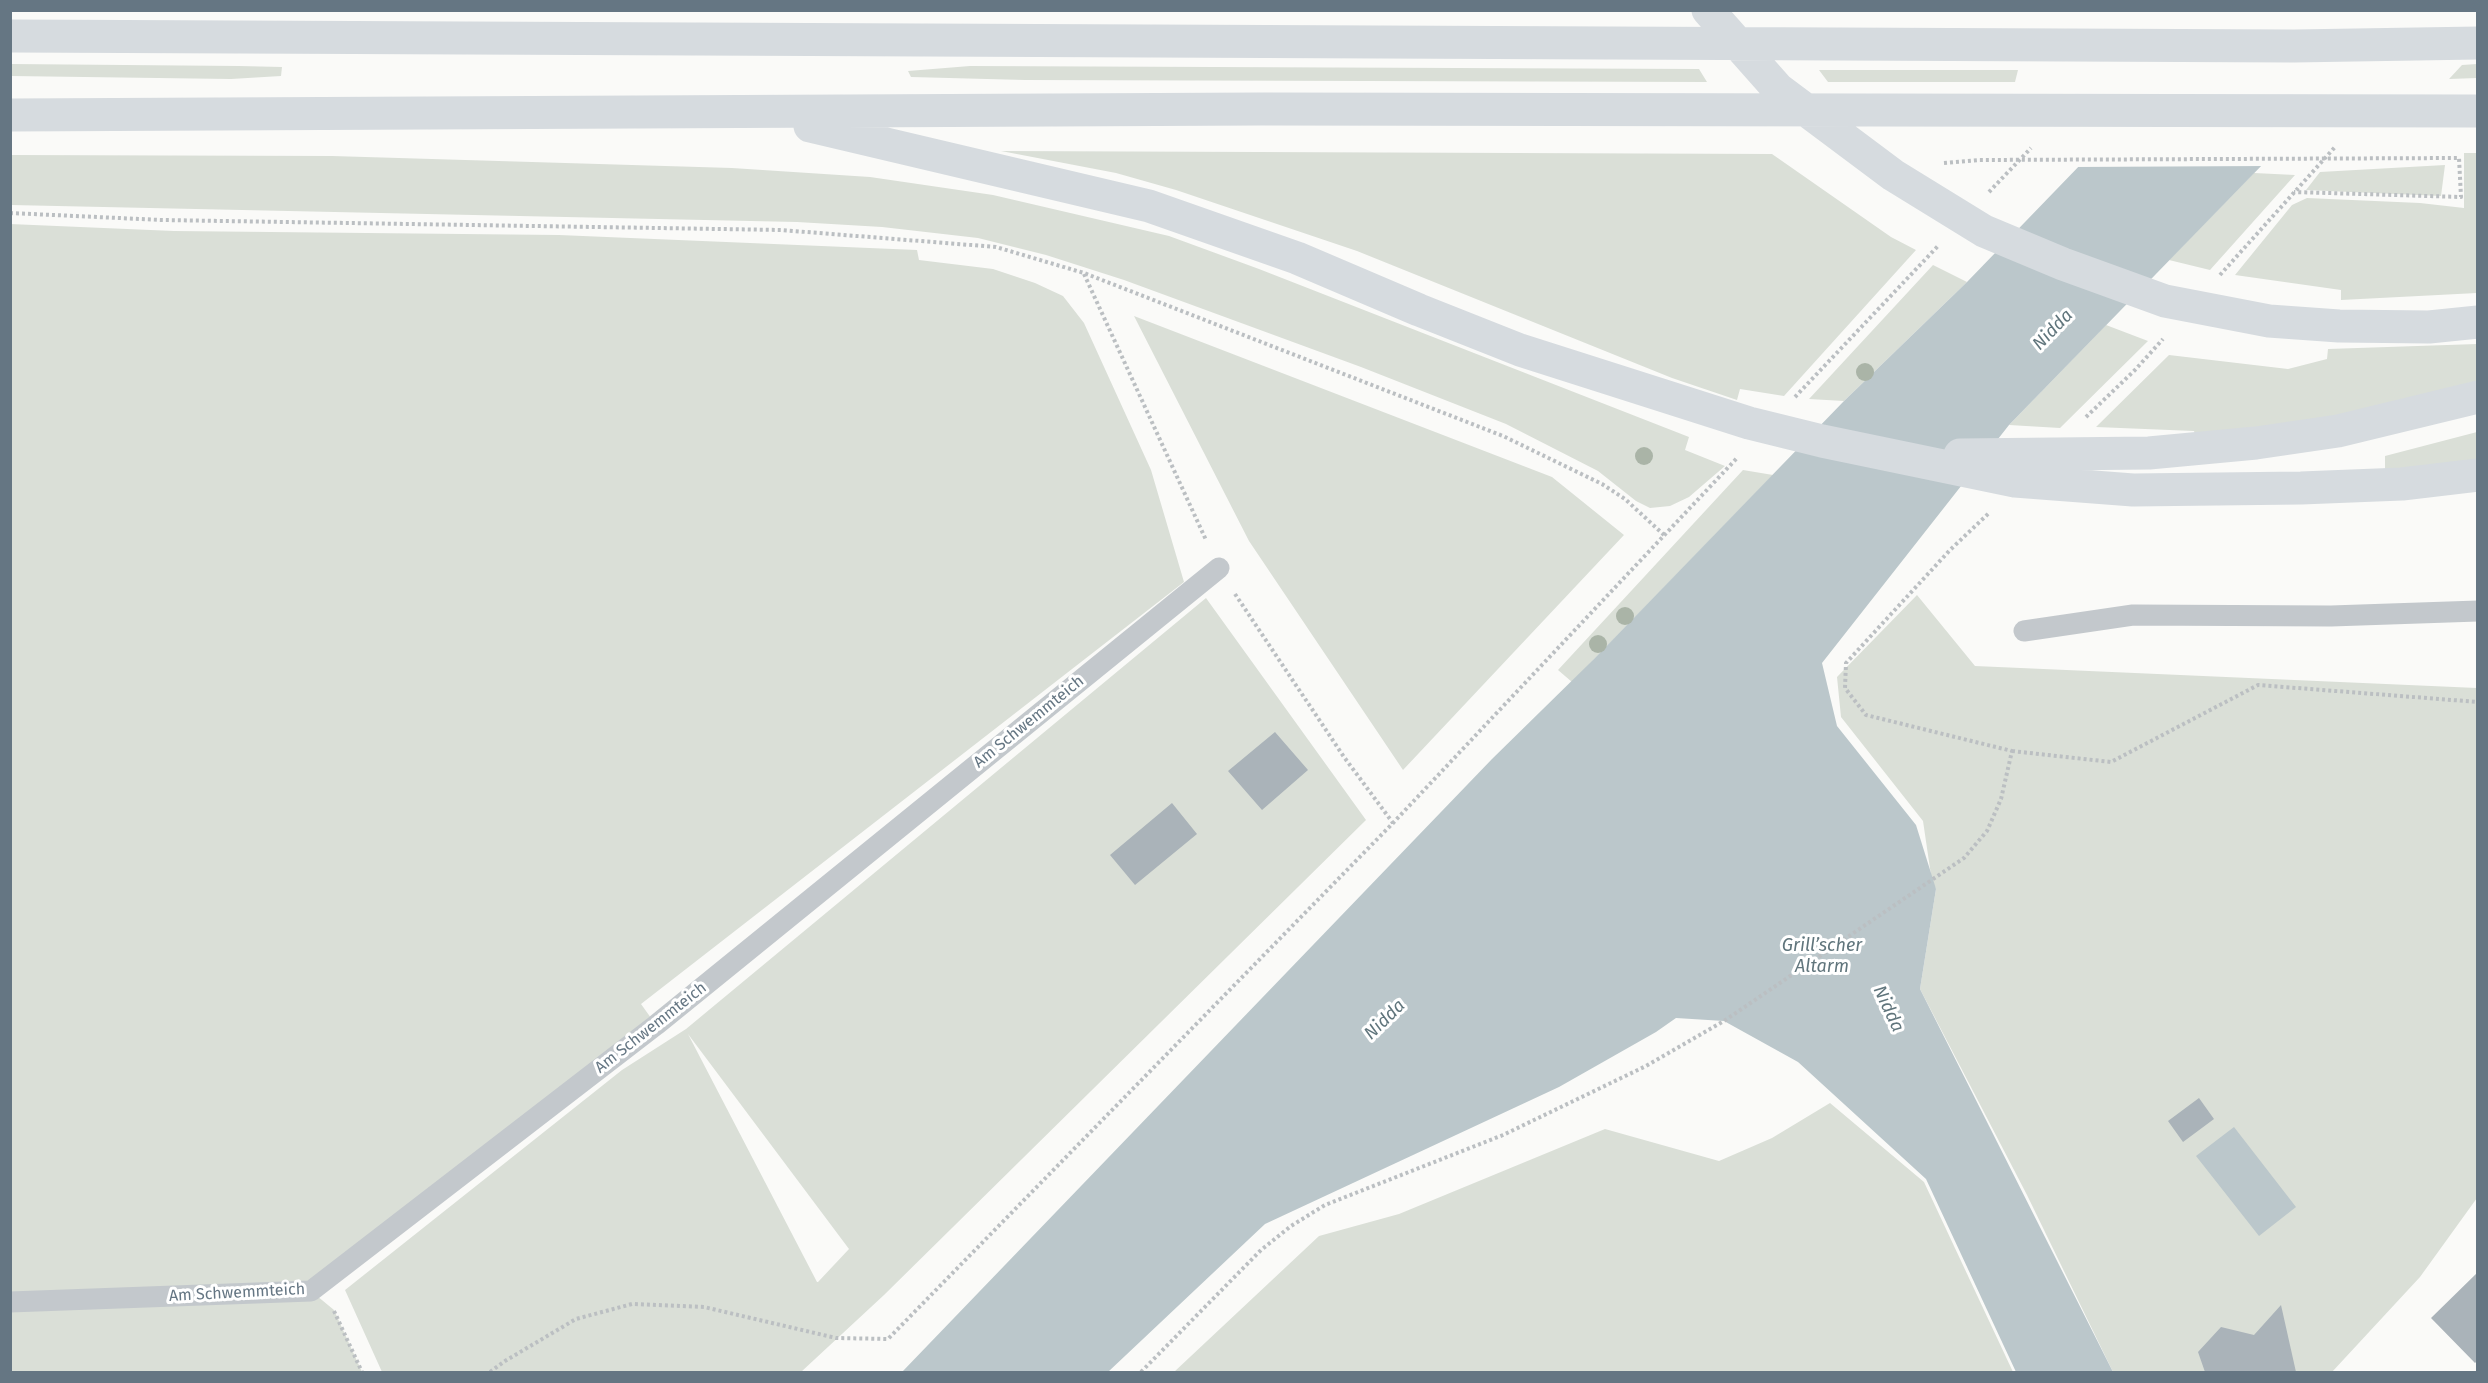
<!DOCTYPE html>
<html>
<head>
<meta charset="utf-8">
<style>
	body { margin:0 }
	#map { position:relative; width:2488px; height:1383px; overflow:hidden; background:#fafaf8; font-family:"Fira Sans",sans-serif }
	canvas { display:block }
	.frame { position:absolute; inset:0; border:12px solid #657683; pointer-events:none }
</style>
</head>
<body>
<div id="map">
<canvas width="2488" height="1383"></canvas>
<div class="frame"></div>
</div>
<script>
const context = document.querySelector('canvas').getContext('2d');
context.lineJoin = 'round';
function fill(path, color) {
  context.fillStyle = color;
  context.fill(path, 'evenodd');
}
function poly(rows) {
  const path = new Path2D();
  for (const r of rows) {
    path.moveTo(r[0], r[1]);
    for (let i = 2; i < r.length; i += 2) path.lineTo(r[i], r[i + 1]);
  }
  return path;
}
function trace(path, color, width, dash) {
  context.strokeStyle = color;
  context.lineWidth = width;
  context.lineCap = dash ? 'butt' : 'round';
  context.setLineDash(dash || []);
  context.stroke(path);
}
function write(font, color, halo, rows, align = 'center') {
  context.font = font + ' "Fira Sans",sans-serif';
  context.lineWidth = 6;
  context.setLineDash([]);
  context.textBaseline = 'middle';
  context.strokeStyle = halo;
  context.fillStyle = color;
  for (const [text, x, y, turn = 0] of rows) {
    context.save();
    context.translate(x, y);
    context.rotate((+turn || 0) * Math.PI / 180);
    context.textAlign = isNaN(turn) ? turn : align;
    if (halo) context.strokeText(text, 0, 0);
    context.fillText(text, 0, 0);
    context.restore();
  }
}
const green = poly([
	[11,64,239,66,282,67,281,76,231,79,11,76],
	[2477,64,2477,78,2449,79,2462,65],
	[970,66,1699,69,1707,82,1025,80,911,77,908,71],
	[1819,70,2018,70,2015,82,1828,82],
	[1001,151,1772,154,1891,237,1916,250,1784,396,1740,389,1737,400,1672,378,1357,251,1176,190,1116,173],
	[2464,153,2477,153,2477,293,2341,300,2341,290,2235,275,2292,205,2307,198,2420,203,2464,208],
	[11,155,332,156,732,168,870,177,993,195,1169,236,1259,269,1689,437,1685,450,1725,466,1689,497,1670,506,1650,508,1636,501,1598,471,1506,424,1361,367,1124,280,1046,255,978,238,882,227,797,222,11,205],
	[2445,165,2441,196,2306,190,2320,172],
	[2254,173,2295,175,2210,270,2169,260],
	[10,224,174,231,559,235,917,250,919,260,993,269,1035,283,1063,296,1084,323,1151,470,1184,582,641,1004,656,1025,311,1291,334,1310,362,1372,11,1372],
	[1933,265,1967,282,1844,401,1809,399],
	[1134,316,1552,477,1624,535,1403,770,1249,541],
	[2106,325,2148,341,2060,428,2009,425],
	[2477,344,2477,386,2365,416,2197,441,2194,431,2096,427,2169,355,2288,369,2327,359,2328,349],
	[2477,432,2477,461,2385,471,2385,456],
	[1743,470,1773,475,1572,682,1558,670],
	[1917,595,1975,666,2477,688,2477,1198,2420,1277,2332,1372,2113,1372,2027,1195,1920,989,1936,889,1932,882,1923,821,1841,717,1837,677],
	[1206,598,1366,820,884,1295,801,1372,382,1372,345,1290,622,1070,686,1029],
	[688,1034,849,1249,818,1282,817,1282],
	[1830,1103,1924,1182,2013,1372,1174,1372,1319,1236,1399,1214,1605,1129,1719,1161,1772,1138]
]);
const water = poly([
	[2229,11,2412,11,2009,425,1822,663,1837,726,1916,825,1936,889,1920,989,2113,1372,2016,1372,1926,1179,1798,1062,1724,1021,1676,1018,1656,1032,1559,1087,1265,1224,1108,1372,902,1372,1492,759,1594,659,1844,401,1967,282],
	[2234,1127,2296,1207,2259,1236,2196,1156]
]);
const pier = poly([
	[2224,10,2415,10,2265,166,2074,167]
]);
const building = poly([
	[1275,732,1308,770,1262,810,1228,771],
	[1172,803,1197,834,1135,885,1110,855],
	[2199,1098,2214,1119,2183,1142,2168,1121],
	[2478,1272,2478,1360,2475,1363,2431,1318],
	[2281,1305,2296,1372,2205,1372,2198,1352,2221,1327,2254,1335]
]);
const path = poly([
	[1944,163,1979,160,2459,158,2461,197,2294,192],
	[1989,192,2031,148],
	[10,213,162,220,781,230,996,247,1084,273,1503,436,1602,484,1625,499,1664,535],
	[1084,274,1206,540],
	[2220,275,2335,147],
	[1795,397,1938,246],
	[2086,417,2135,370,2163,339],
	[1235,594,1344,757,1393,823],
	[2012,751,2111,762,2258,685,2478,702],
	[334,1311,362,1372],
	[490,1372,505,1361,576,1319,632,1304,704,1307,836,1338,888,1339,1393,823,1738,457],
	[1141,1372,1261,1250,1291,1226,1325,1205,1503,1135,1646,1066,1724,1021,1964,858,1987,831,2001,799,2012,751,1866,715,1845,688,1846,663,1950,550,1989,513]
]);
const service = poly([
	[2024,631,2133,615,2331,616,2478,611],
	[10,1302,311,1291,656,1025,1219,568]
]);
const motorway = poly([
	[1708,10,1778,89,1893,175,1984,231,2063,264,2165,301,2269,321,2339,326,2429,327,2478,322],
	[10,36,2294,46,2478,43],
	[10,115,1261,109,2478,111],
	[810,126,1149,206,1297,258,1419,310,1520,350,1749,423,1822,441,2015,481,2133,490,2301,488,2402,484,2478,475],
	[1960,455,2149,453,2256,443,2338,431,2478,397]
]);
const trees = [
	[1865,372],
	[1644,456],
	[1625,616],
	[1598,644]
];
const streetNames = [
	["Am Schwemmteich",1029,722,-39],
	["Am Schwemmteich",651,1028,-38],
	["Am Schwemmteich",237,1293,-3]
];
const waterNames = [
	["Nidda",2053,330,-46],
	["Grill’scher",1822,946],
	["Altarm",1822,967],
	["Nidda",1888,1009,65],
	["Nidda",1385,1020,-44]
];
fill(green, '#dadfd7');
fill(water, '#bbc7cb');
fill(pier, '#fafaf8');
fill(building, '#aab3b9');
trace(path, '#bbbfc2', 4, [3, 3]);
trace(service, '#c3c8cc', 21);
trace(motorway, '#d6dbdf', 33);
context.fillStyle = '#aab4a7';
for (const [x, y] of trees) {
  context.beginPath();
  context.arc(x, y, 9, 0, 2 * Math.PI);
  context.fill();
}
write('16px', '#657683', '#fff', streetNames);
write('italic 18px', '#60757c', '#fff', waterNames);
</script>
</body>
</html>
